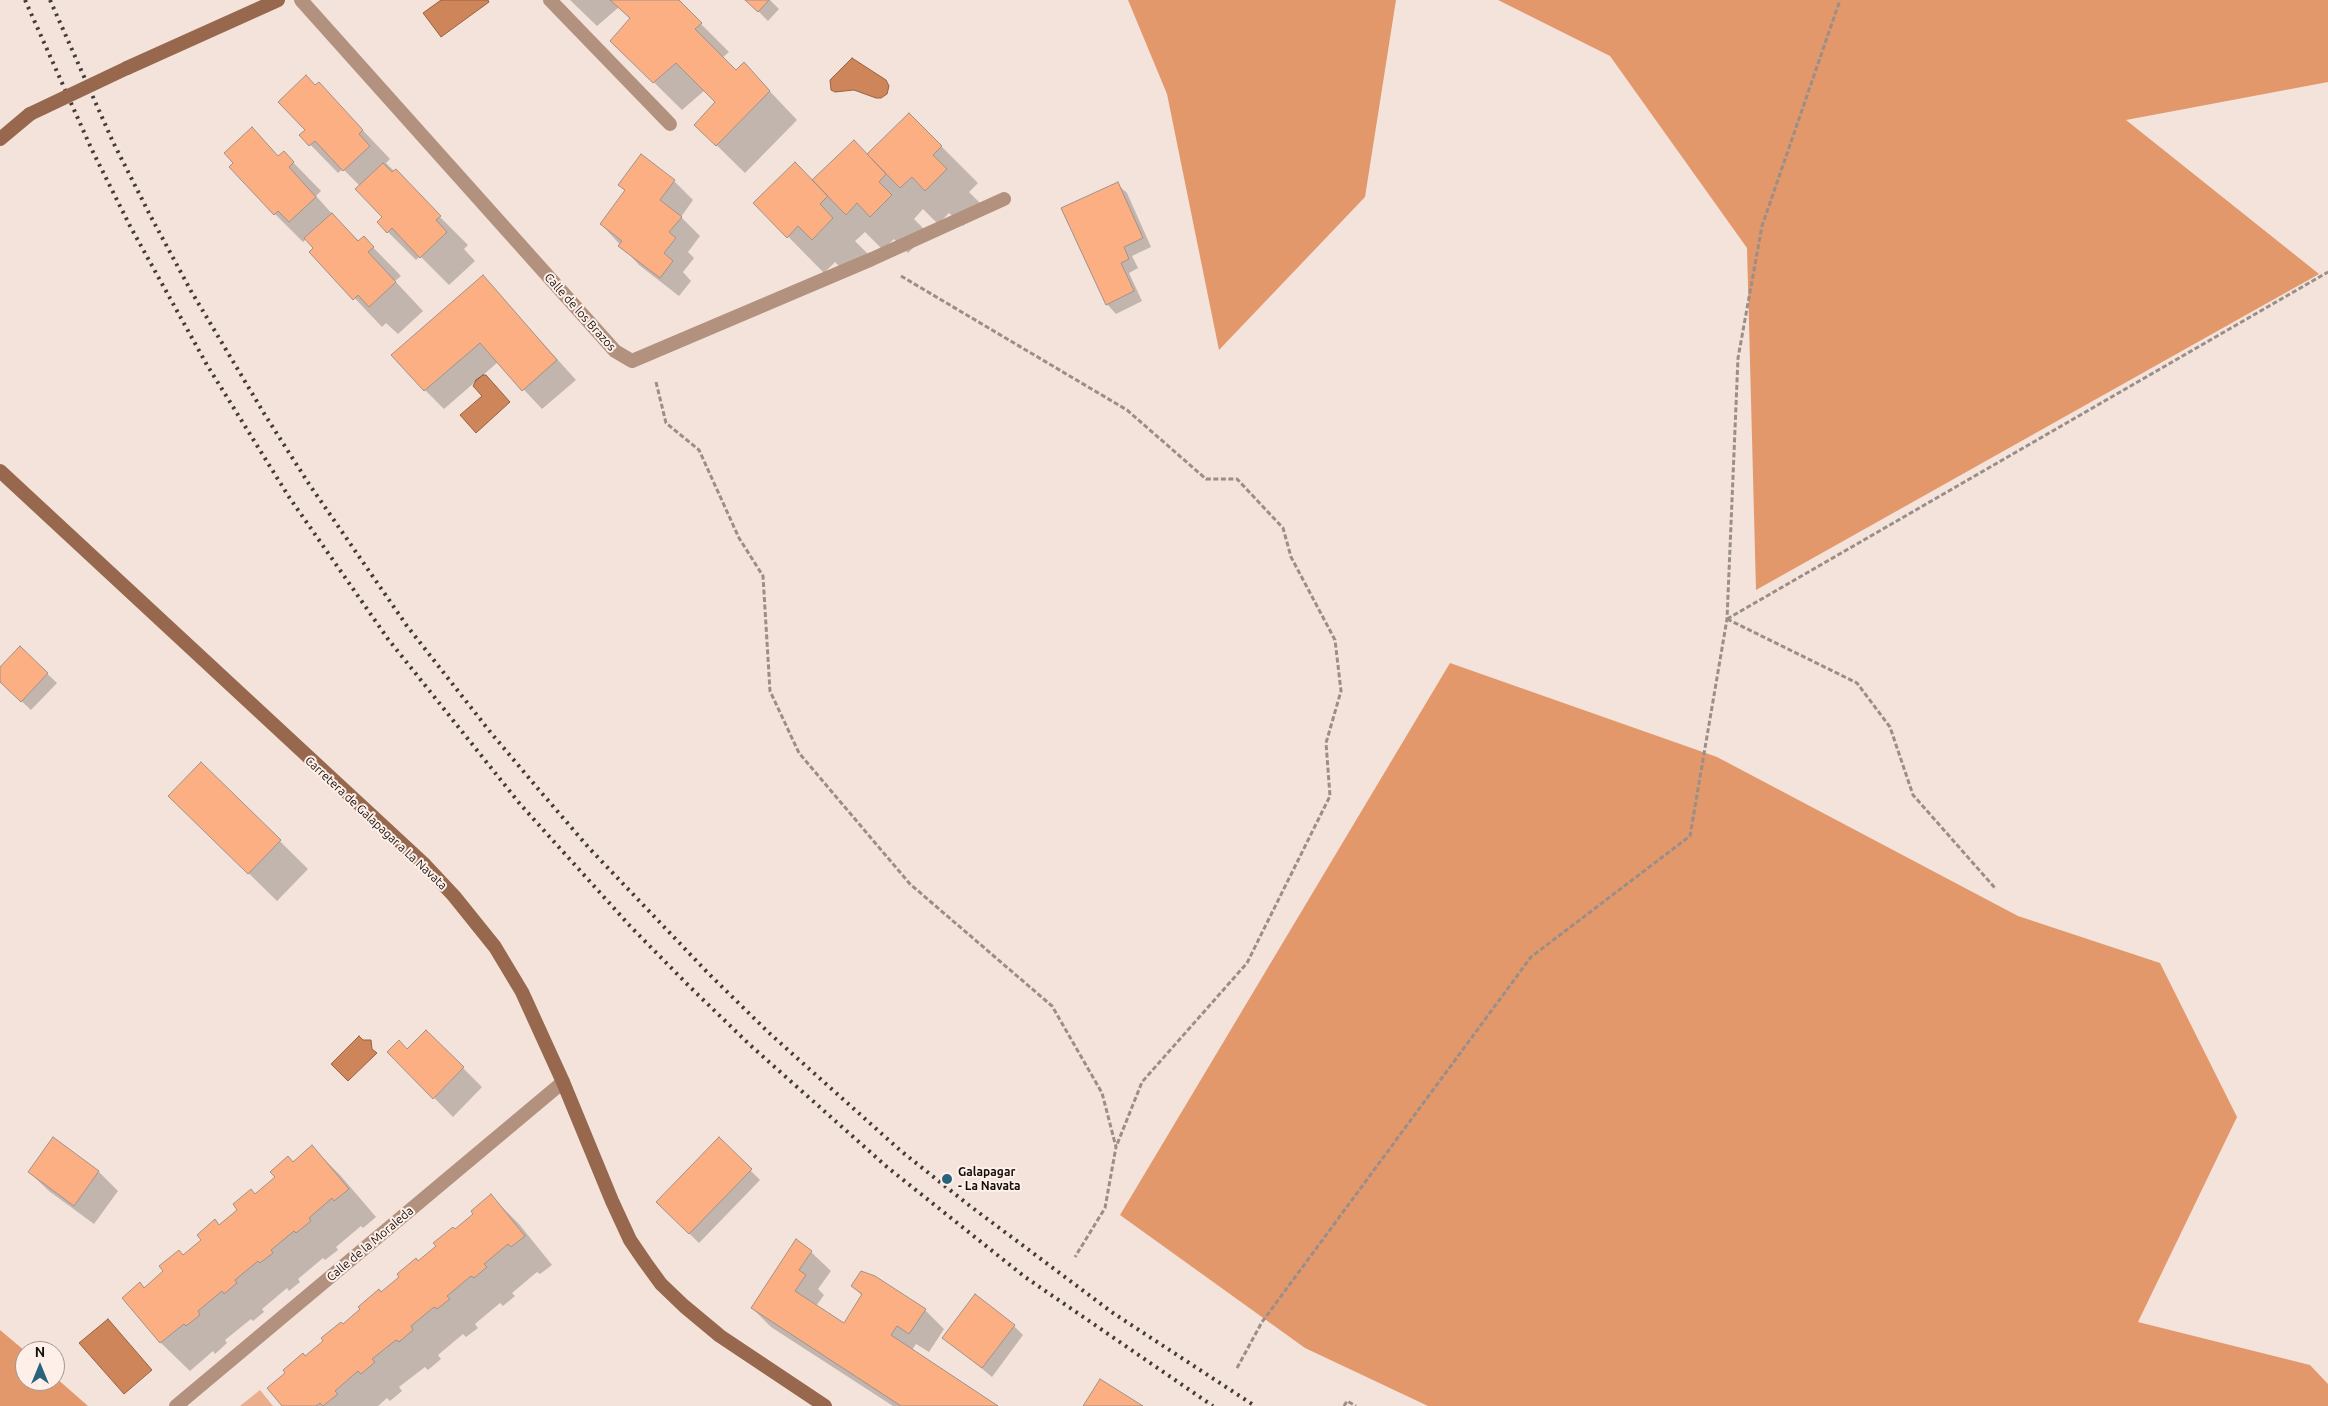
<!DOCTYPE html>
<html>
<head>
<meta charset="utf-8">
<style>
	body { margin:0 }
	#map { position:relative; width:2328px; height:1406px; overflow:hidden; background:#f3e3da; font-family:Ubuntu,sans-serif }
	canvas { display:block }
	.north { position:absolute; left:15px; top:1341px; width:50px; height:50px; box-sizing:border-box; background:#fef0e9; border:1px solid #a19691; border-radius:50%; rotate:0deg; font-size:14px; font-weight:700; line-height:20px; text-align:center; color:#15100d }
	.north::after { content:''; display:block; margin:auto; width:18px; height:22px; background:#2a627c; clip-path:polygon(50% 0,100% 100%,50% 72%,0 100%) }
</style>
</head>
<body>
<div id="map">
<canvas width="2328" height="1406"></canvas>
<div class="north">N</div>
</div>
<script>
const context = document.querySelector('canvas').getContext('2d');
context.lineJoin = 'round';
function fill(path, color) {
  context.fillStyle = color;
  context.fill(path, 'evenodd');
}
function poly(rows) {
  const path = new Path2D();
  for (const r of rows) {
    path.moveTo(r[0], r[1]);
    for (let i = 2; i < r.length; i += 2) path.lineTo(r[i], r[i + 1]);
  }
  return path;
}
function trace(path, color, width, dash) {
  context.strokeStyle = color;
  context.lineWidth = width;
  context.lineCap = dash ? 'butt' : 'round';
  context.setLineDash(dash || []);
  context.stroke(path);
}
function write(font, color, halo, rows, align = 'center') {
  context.font = font + ' Ubuntu,sans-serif';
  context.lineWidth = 4;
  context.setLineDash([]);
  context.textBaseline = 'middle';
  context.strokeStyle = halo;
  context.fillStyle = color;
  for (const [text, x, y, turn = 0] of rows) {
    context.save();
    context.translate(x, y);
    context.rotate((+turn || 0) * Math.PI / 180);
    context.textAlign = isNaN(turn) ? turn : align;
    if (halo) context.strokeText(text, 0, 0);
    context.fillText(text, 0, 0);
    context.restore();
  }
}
const green = poly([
	[260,1390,273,1406,240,1406]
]);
const forest = poly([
	[1128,0,1396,0,1365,197,1219,350,1167,94],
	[1498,0,2328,0,2328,82,2126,120,2319,274,1756,590,1747,248,1610,56],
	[1450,663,1717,757,2018,916,2160,963,2237,1117,2138,1322,2310,1365,2328,1384,2328,1406,1428,1406,1305,1348,1120,1215],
	[0,1330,25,1351,25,1381,55,1381,55,1377,88,1406,0,1406]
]);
const water = poly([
	[441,0,488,0,489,2,441,37,423,13,441,0],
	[852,58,886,80,889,86,887,94,881,98,876,98,854,90,835,92,831,90,830,80,852,58],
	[483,375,486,375,510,402,476,433,460,415,482,396,473,386,476,380,483,375],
	[359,1036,363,1040,371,1040,372,1049,377,1053,348,1081,331,1064,359,1036],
	[108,1319,152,1370,124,1394,79,1343,108,1319]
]);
const shadow = poly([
	[570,0,677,0,729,52,722,58,736,72,744,64,797,120,745,173,696,125,716,102,705,90,682,110,612,41,630,19,619,7,597,26],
	[747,0,770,0,779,9,768,21],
	[319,84,390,159,386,163,468,245,464,249,475,261,449,285,420,256,416,260,388,232,383,217,360,186,343,169,338,173,301,135,306,130,316,86],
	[909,114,978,183,969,192,983,206,963,226,949,213,938,224,923,209,914,219,928,233,908,253,894,239,883,250,865,232,855,241,869,255,849,276,835,262,824,273,755,203,813,182,867,156],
	[252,129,279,157,284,153,321,191,316,196,343,226,359,241,364,238,401,276,395,281,423,311,398,334,386,323,382,327,311,252,314,248,306,239,303,242,275,214],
	[641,156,674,181,693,200,681,217,700,236,688,252,694,258,683,272,691,281,679,296,639,265,601,224,625,191,619,185],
	[1117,184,1127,193,1151,247,1132,256,1138,268,1129,273,1142,301,1116,314,1107,304],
	[483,277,576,380,542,409,498,362,444,409,425,390],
	[20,648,57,683,31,710,0,681,0,669],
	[201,763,308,869,277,901,170,796],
	[426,1031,482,1087,453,1117,389,1052,407,1050],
	[54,1139,99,1172,118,1191,94,1224,49,1191,29,1172],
	[719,1139,760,1180,699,1243,657,1202],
	[312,1147,340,1175,376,1217,363,1228,361,1226,336,1247,338,1250,325,1260,323,1258,298,1279,300,1282,289,1291,287,1288,262,1309,264,1312,253,1321,251,1319,225,1340,227,1343,215,1354,213,1351,190,1371,161,1343,124,1298,145,1289],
	[491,1196,519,1224,552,1265,540,1274,537,1272,512,1293,515,1296,503,1306,500,1303,475,1324,478,1328,466,1337,463,1334,438,1355,441,1359,428,1370,425,1367,399,1387,402,1391,390,1401,387,1398,378,1406,284,1406,305,1357,475,1214],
	[796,1241,811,1252,831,1271,818,1289,824,1295,816,1306,844,1325,862,1296,853,1286,925,1310,944,1329,929,1352,916,1344,912,1350,996,1406,893,1406,771,1327,752,1308],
	[1014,1326,1023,1335,992,1377,944,1337]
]);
const building = poly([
	[610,0,679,0,702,23,695,29,736,70,744,62,770,91,716,146,694,125,715,102,676,63,653,83,610,41,630,18,610,0],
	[745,0,769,0,758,12,745,0],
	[306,75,315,85,319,82,363,130,359,134,370,146,343,171,315,141,309,146,299,135,305,130,278,102,306,75],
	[909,113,942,146,933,155,947,169,925,191,912,177,900,188,867,154,909,113],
	[252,127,278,156,284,151,294,162,289,167,316,197,289,222,278,211,274,215,229,167,233,163,224,153,252,127],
	[854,140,886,174,879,182,892,195,870,217,857,203,846,215,812,180,854,140],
	[641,154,675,180,660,200,682,217,669,232,676,238,664,253,673,261,660,278,618,246,622,241,600,224,625,190,618,185,641,154],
	[795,162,828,196,820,204,833,218,812,240,798,226,787,238,753,203,795,162],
	[383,163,392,172,396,169,441,216,436,220,447,232,420,258,392,228,387,233,377,222,382,217,355,189,383,163],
	[1118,182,1143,238,1124,247,1129,259,1121,263,1134,291,1106,305,1061,208,1118,182],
	[332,213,358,241,364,236,374,247,368,252,396,282,369,307,358,295,353,300,309,252,313,248,304,238,332,213],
	[483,275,557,360,522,391,480,343,424,391,391,355,483,275],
	[20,646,48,673,21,702,0,682,0,667,20,646],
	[201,762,281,840,248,874,168,796,201,762],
	[426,1030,464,1067,433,1099,387,1052,399,1040,407,1049,426,1030],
	[53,1137,99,1171,74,1206,28,1172,53,1137],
	[719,1137,752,1169,689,1234,656,1202,719,1137],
	[312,1145,349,1189,334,1201,332,1198,309,1218,311,1221,296,1233,294,1231,271,1250,273,1253,260,1263,258,1261,235,1280,237,1283,224,1294,222,1291,198,1311,200,1315,186,1326,184,1324,160,1343,122,1298,140,1282,144,1288,163,1271,159,1266,179,1250,183,1255,201,1240,197,1235,215,1219,219,1225,237,1210,233,1204,251,1189,255,1194,275,1177,270,1172,288,1156,293,1162,312,1145],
	[491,1194,525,1236,511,1247,508,1244,484,1264,487,1267,474,1278,471,1276,447,1296,450,1299,437,1309,434,1307,411,1326,413,1330,399,1342,396,1340,372,1359,375,1362,361,1374,358,1371,335,1391,338,1394,323,1406,320,1403,316,1406,282,1406,267,1388,285,1373,283,1370,303,1353,305,1356,323,1341,321,1338,341,1322,343,1324,360,1309,358,1307,379,1289,381,1292,399,1277,397,1274,416,1258,418,1261,436,1246,433,1243,453,1227,455,1229,473,1214,471,1211,491,1194],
	[796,1239,812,1251,799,1270,806,1275,795,1291,844,1323,862,1294,851,1286,861,1271,875,1276,926,1309,909,1334,897,1326,891,1335,998,1406,901,1406,751,1308,796,1239],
	[975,1294,1015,1325,982,1368,942,1338,975,1294],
	[1100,1379,1143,1406,1083,1406,1100,1379]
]);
const path = poly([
	[901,276,1127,410,1206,479,1237,479,1283,528,1291,557,1335,640,1341,691,1326,743,1330,796,1247,963,1142,1082,1116,1147],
	[656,382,666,423,699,450,739,538,763,576,770,691,799,753,910,884,1052,1006,1102,1093,1116,1147,1105,1208,1075,1257],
	[1727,619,2328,272],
	[1727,619,1857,683,1890,727,1913,795,1995,888],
	[1237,1368,1262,1322,1531,957,1690,836,1727,619,1738,358,1762,226,1840,0],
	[1344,1406,1347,1401,1356,1406]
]);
const service = poly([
	[550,0,670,124]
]);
const minor = poly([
	[301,0,615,351,632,361,872,259,1004,199],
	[176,1406,563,1082]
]);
const secondary = poly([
	[127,68,278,0],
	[0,139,30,114],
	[0,471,425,865,454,896,495,947,522,992,563,1082,612,1201,630,1240,645,1262,661,1284,684,1306,720,1336,825,1406]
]);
const rail = poly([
	[25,0,92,150,130,226,207,365,289,497,388,639,520,804,630,926,690,987,750,1045,887,1167,1025,1277,1213,1406],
	[50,0,113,142,151,217,191,291,265,415,309,484,407,626,491,733,540,791,589,848,707,972,768,1032,901,1151,970,1206,1113,1313,1255,1406]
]);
const secondaryBridge = poly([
	[30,114,127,68]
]);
const markers = [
	[947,1179,6,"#2a627c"]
];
const streetNames = [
	["Calle de los Brazos",580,312,48],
	["Carretera de Galapagar a La Navata",376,823,43],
	["Calle de la Moraleda",370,1244,-40]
];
const poiNames = [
	["Galapagar",958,1172],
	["- La Navata",958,1186]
];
fill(green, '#eaae8c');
fill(forest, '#e3986c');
fill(water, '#ce855a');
trace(water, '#966243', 1);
fill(shadow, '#0003');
fill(building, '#fcaf83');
trace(building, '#a09189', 1);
trace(path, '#9a8e88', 3, [5, 2.5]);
trace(service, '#b3917f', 14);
trace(minor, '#b3917f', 14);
trace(secondary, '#97684d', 14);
trace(rail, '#423b37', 4, [2.5, 5]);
trace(secondaryBridge, '#97684d', 14);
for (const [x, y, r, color] of markers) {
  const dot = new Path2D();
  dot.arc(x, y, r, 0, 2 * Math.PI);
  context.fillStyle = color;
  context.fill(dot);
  trace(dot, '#fef0e9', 2);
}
write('12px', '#15100d', '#fef0e9', streetNames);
write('bold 12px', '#15100d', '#fef0e9', poiNames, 'left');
</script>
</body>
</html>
